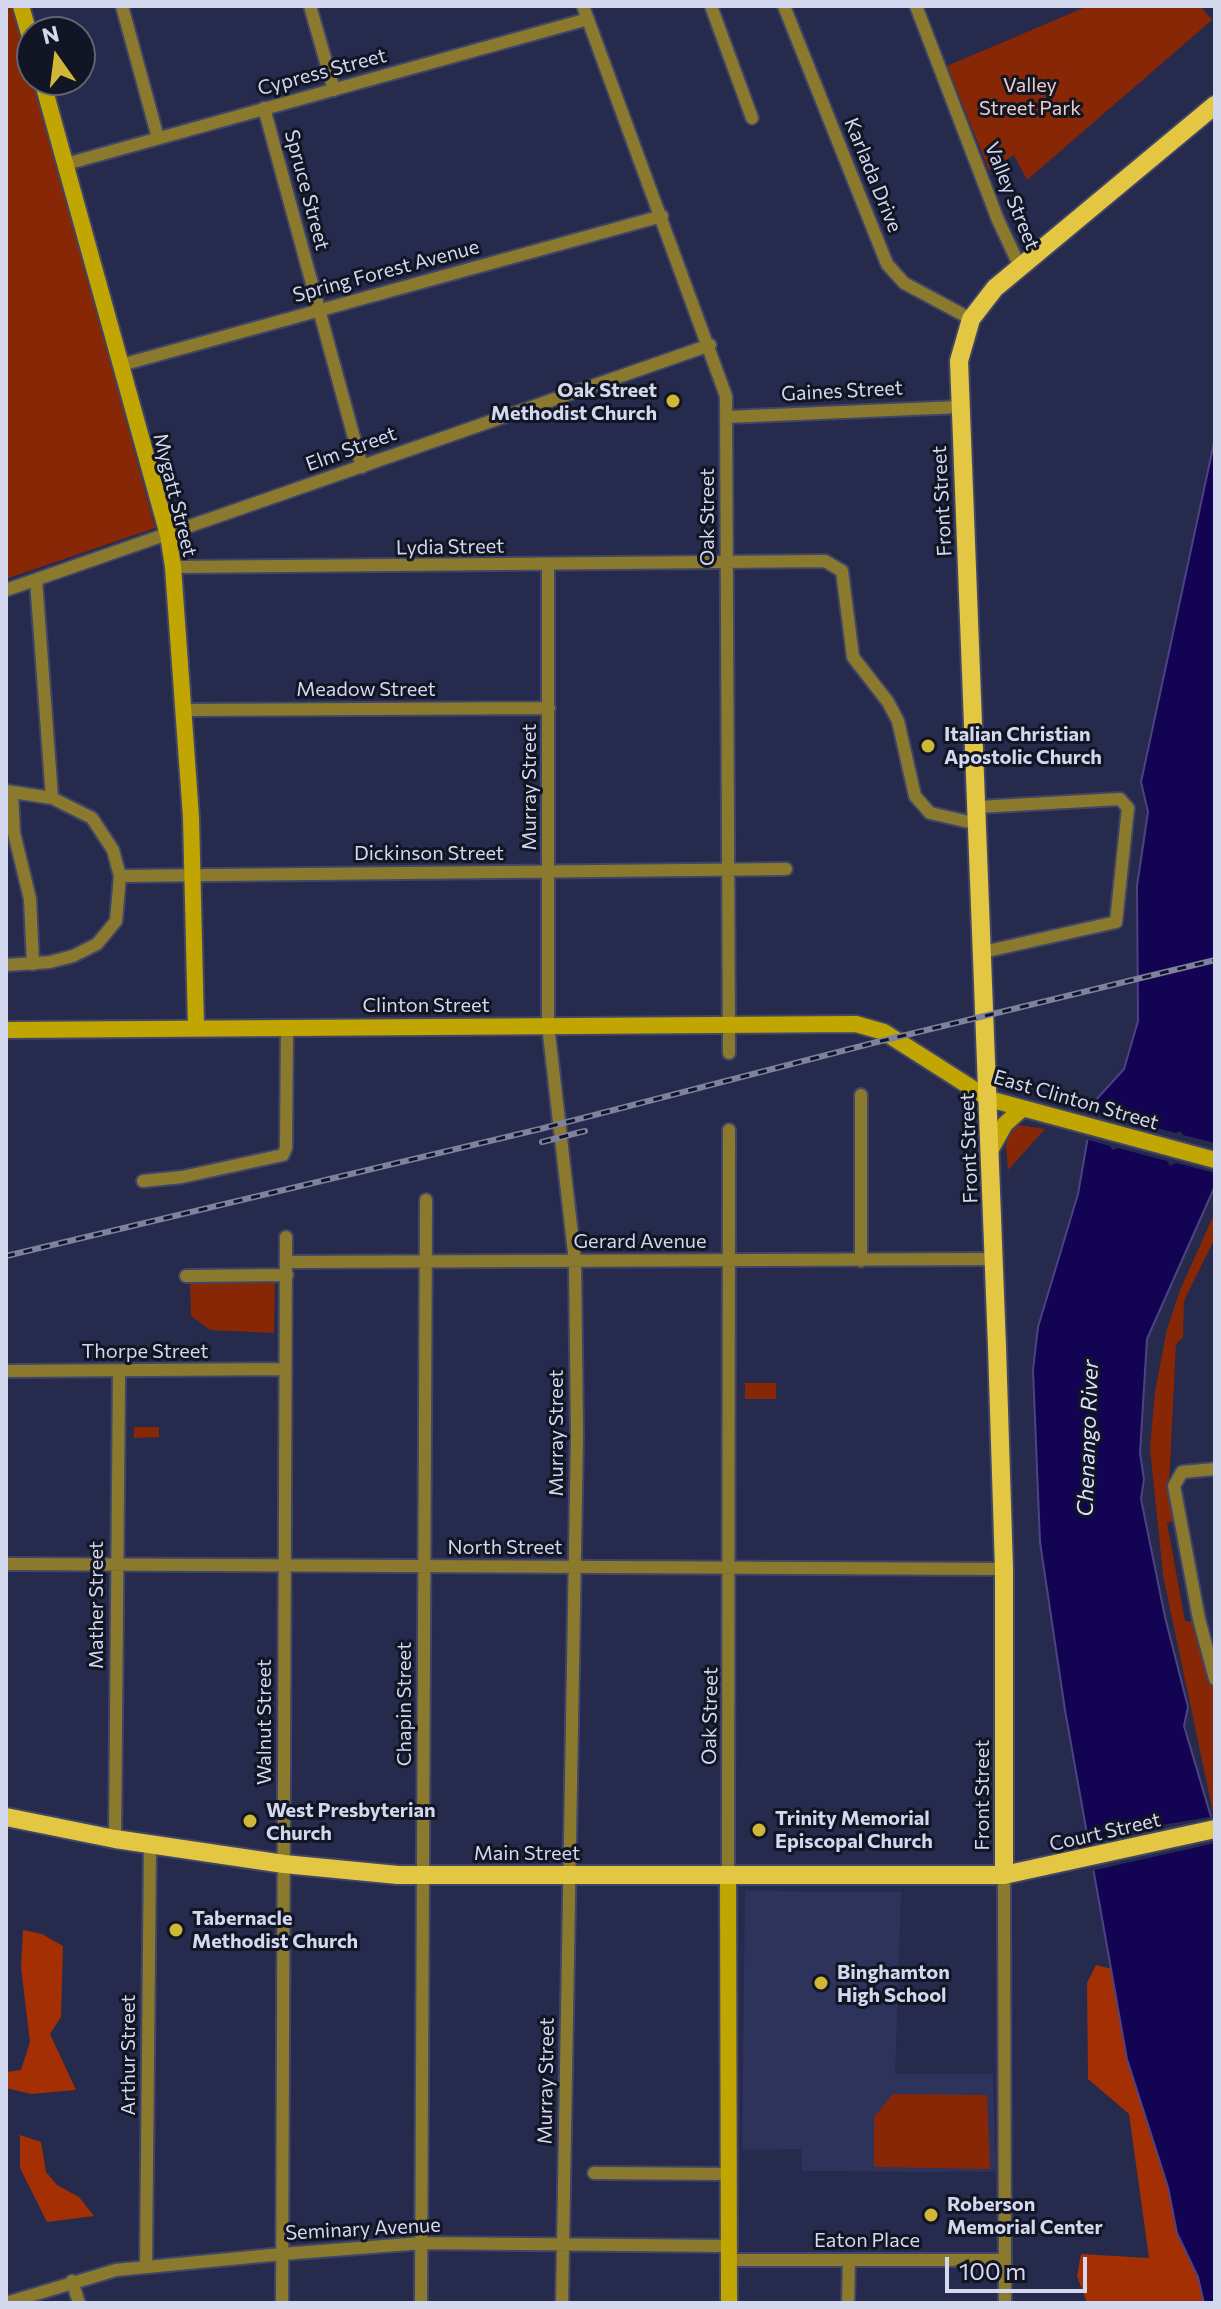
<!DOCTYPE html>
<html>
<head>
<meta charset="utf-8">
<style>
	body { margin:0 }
	#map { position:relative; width:1221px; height:2309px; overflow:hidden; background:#262a4c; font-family:Commissioner,sans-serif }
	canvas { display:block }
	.frame { position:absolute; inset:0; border:8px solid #d4d8ef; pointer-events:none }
	.north { position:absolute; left:16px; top:16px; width:80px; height:80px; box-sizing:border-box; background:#121524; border:2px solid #606375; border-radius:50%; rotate:346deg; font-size:22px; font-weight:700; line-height:32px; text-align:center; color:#d4d8ef }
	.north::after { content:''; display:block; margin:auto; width:28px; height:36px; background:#d1b736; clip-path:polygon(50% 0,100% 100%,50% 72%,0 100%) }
	.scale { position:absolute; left:945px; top:2257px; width:142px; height:36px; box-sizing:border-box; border:4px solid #d4d8ef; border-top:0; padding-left:10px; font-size:24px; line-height:28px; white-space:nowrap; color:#d4d8ef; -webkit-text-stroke:6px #121524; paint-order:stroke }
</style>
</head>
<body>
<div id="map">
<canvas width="1221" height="2309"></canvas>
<div class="frame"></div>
<div class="north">N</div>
<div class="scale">100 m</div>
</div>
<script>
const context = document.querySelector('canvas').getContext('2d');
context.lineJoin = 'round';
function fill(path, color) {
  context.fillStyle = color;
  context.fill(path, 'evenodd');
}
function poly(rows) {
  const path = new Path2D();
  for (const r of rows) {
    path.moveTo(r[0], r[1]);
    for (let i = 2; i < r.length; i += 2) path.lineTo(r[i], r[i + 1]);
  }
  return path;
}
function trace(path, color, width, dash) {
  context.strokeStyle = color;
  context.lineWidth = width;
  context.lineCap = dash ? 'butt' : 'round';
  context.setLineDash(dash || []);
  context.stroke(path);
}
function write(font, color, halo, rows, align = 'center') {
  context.font = font + ' Commissioner,sans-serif';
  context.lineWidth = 6;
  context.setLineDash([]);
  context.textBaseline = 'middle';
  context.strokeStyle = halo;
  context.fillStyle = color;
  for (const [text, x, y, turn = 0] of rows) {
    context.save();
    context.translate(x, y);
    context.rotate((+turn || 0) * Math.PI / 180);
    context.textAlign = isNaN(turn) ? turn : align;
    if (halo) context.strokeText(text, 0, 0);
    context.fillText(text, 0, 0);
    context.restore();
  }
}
const built = poly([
	[745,1891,901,1892,895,2074,993,2074,996,2172,802,2171,801,2149,742,2150]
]);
const green = poly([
	[6,6,15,6,155,528,6,579],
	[1088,6,1200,6,1212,20,1027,180,1014,155,989,170,947,66],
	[1018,1125,1045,1129,1008,1170,1006,1145,1010,1131],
	[1215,1212,1215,1238,1184,1301,1183,1338,1176,1344,1169,1485,1176,1521,1167,1523,1185,1621,1194,1622,1198,1635,1211,1635,1215,1653,1215,1822,1163,1575,1150,1448,1155,1392,1167,1329,1180,1290],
	[190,1281,275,1281,274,1333,210,1330,191,1316],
	[745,1383,776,1383,776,1399,745,1399],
	[134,1427,159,1427,159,1437,134,1438],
	[893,2094,987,2095,990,2169,874,2167,874,2117]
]);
const forest = poly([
	[23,1930,42,1934,63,1946,61,2017,50,2034,76,2090,31,2094,6,2088,6,2072,21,2070,30,2042,21,1968],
	[1096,1965,1112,1969,1127,2059,1168,2187,1177,2233,1198,2277,1204,2303,1087,2303,1077,2276,1081,2254,1149,2258,1129,2114,1088,2079,1087,1983],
	[20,2135,41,2142,46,2172,57,2185,79,2197,94,2216,47,2222,20,2168]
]);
const water = poly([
	[1215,438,1215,1186,1147,1339,1140,1453,1144,1479,1141,1499,1165,1617,1188,1707,1184,1726,1215,1830,1215,2303,1204,2303,1198,2277,1177,2233,1168,2187,1127,2059,1065,1710,1040,1542,1033,1370,1038,1327,1078,1194,1094,1102,1124,1069,1138,1021,1137,886,1148,812,1141,782,1215,438]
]);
const pier = poly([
	[1089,1110,1176,1133,1180,1131,1183,1135,1215,1143,1215,1173,1176,1163,1170,1166,1167,1161,1118,1148,1113,1150,1110,1146,1085,1139],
	[1215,1816,1215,1843,1091,1871,1086,1845,1156,1826]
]);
const street = poly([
	[122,6,158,138],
	[310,6,334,90],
	[583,6,726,396,729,1053],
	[711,6,752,118],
	[784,6,887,264,904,283,971,319],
	[916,6,998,220,1020,267],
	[264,108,362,467],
	[66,164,588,19],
	[121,365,662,216],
	[727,417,959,407],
	[548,566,548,1025,575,1261,577,1435,562,2303],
	[173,567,825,561,842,571,853,657,888,702,898,721,915,796,930,813,978,824],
	[36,580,52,798],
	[6,590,710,345],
	[184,710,549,708],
	[6,791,52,798,92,818,113,850,120,876,116,921,97,944,73,956,50,962,6,965],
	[12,793,14,833,30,899,33,964],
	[978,807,1120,799,1128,808,1116,922,983,952],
	[120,876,786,869],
	[143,1181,182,1177,283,1155,286,1148,287,1026],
	[861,1261,861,1095],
	[287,1262,994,1259],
	[186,1276,287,1275],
	[6,1371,285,1369],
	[1215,1469,1182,1472,1174,1486,1199,1619,1215,1679],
	[6,1564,1004,1569],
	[115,1839,119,1372],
	[1004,1875,1005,2303],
	[728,1876,729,1130],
	[594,2173,729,2174],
	[729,2260,1005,2260],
	[146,2266,150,1844],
	[72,2281,79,2303],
	[6,2303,116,2270,282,2254,422,2243,729,2246],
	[282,2303,286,1237],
	[421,2303,426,1200],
	[848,2303,849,2260]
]);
const secondary = poly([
	[21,6,32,44],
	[42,80,168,535,173,567,191,817,196,1027],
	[6,1030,856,1024,884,1032,989,1099,1215,1160],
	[991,1149,1005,1124,1023,1108],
	[728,1876,729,2303]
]);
const primary = poly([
	[6,1817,115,1839,284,1864,398,1875,1004,1875,1215,1829],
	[1004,1875,1004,1569,997,1347,959,361,971,319,995,288,1215,105]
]);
const rail = poly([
	[542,1142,585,1131],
	[6,1256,540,1129,873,1043,1215,960]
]);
const markers = [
	[673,401,8,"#d1b736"],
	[928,746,8,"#d1b736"],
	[250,1821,8,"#d1b736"],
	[759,1830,8,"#d1b736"],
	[176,1930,8,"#d1b736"],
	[821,1983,8,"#d1b736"],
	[931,2215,8,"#d1b736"]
];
const streetNames = [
	["Cypress Street",322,72,-15],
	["Karlada Drive",873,175,68],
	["Spruce Street",307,190,75],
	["Valley Street",1012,196,68],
	["Spring Forest Avenue",386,271,-15],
	["Gaines Street",842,391,-3],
	["Elm Street",351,449,-20],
	["Mygatt Street",175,495,76],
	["Front Street",942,501,-93],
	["Oak Street",707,517,-90],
	["Lydia Street",450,547,-1],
	["Meadow Street",366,689],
	["Murray Street",529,787,-90],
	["Dickinson Street",429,853],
	["Clinton Street",426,1005],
	["East Clinton Street",1076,1100,16],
	["Front Street",969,1148,-92],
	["Gerard Avenue",640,1241],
	["Thorpe Street",145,1351],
	["Murray Street",556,1433,-90],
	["North Street",505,1547],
	["Mather Street",96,1605,-90],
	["Chapin Street",404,1704,-90],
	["Oak Street",710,1716,-89],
	["Walnut Street",264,1722,-90],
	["Front Street",982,1795,-90],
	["Court Street",1105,1832,-13],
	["Main Street",527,1853],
	["Arthur Street",128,2055,-90],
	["Murray Street",546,2081,-89],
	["Seminary Avenue",363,2229,-3],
	["Eaton Place",867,2240]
];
const parkNames = [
	["Valley",1030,85],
	["Street Park",1030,108]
];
const poiNames = [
	["Oak Street",657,390,"right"],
	["Methodist Church",657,413,"right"],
	["Italian Christian",944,734],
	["Apostolic Church",944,757],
	["West Presbyterian",266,1810],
	["Church",266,1833],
	["Trinity Memorial",775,1818],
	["Episcopal Church",775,1841],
	["Tabernacle",192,1918],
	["Methodist Church",192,1941],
	["Binghamton",837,1972],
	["High School",837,1995],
	["Roberson",947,2204],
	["Memorial Center",947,2227]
];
const waterNames = [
	["Chenango River",1088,1438,-88]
];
fill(built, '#2e335b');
fill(green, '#882705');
fill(forest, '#a42f02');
fill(water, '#130353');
trace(water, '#4d4382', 2);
fill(pier, '#262a4c');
trace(street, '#424666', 16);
trace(secondary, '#424666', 20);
trace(primary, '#424666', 22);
trace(street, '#8b7a2d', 12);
trace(secondary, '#c1a500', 16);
trace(primary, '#e3c742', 18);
trace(rail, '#7e829e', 6);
trace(rail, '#121524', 3, [9]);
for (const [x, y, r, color] of markers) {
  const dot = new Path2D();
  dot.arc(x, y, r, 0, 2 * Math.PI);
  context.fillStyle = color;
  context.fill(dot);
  trace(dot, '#121524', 3);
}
write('20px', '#d4d8ef', '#121524', streetNames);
write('20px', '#ecccc3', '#121524', parkNames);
write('bold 20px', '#d4d8ef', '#121524', poiNames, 'left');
write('italic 22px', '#dce1fd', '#121524', waterNames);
</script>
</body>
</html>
